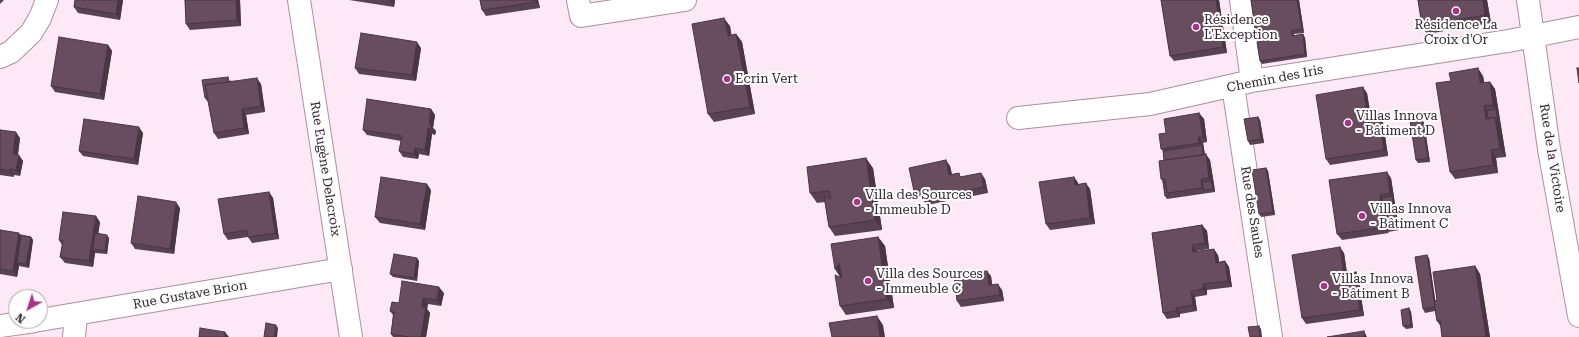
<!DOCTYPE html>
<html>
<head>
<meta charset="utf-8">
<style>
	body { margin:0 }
	#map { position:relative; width:1579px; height:337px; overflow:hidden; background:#fde9f5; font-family:"Roboto Serif",serif }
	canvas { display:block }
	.north { position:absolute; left:8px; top:289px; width:40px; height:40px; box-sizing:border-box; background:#fdfdfd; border:1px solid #ada8ab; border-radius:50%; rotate:219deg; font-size:11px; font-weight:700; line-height:16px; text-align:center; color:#34282f }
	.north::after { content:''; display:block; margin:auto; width:14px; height:18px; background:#aa3288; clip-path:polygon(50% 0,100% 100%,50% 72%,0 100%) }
</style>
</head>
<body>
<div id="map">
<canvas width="1579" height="337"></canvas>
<div class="north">N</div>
</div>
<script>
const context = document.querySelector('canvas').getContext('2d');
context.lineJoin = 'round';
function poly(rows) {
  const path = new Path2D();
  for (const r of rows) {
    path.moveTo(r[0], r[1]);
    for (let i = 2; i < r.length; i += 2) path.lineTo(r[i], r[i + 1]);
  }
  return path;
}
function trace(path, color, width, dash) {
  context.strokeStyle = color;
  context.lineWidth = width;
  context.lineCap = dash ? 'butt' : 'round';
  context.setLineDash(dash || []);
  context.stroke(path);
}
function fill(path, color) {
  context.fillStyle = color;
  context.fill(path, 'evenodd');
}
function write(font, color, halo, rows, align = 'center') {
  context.font = font + ' "Roboto Serif",serif';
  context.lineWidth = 4;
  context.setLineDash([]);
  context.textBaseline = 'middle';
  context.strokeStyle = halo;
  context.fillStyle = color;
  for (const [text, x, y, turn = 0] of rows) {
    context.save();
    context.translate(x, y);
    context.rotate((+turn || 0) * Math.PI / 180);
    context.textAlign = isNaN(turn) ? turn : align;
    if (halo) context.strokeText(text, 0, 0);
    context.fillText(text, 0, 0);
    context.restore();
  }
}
const minor = poly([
	[299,0,351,337],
	[578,0,581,16,685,0],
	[1241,0,1252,81],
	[1528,0,1549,149,1579,316],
	[0,57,11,52,31,33,40,18,47,0],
	[1233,86,1271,337],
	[1018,118,1150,104,1252,81,1508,41,1579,27],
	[40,320,341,269],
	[0,326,35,321],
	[74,337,76,315]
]);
const wall = poly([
	[0,0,4,0,0,4],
	[75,0,123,0,120,20,78,13,74,7],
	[185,0,240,0,241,26,190,30,186,24],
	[349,0,395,0,394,7],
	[480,0,538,0,540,8,486,16,482,10],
	[1161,0,1219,0,1227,53,1174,61,1170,56],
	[1251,0,1299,0,1304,33,1294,34,1294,36,1303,34,1305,38,1307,57,1262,64,1260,61,1275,38,1275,37,1258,39,1256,36],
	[1418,0,1487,0,1491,23,1427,34,1422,26],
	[730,26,731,35,736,34,742,42,755,114,714,122,708,114],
	[108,45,112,51,104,100,55,92,51,86],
	[421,48,416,81,359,74,355,68],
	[1483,76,1484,82,1490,82,1495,89,1506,157,1496,158,1498,173,1455,179,1450,172],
	[231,80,231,82,261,84,265,112,246,115,249,134,218,139,214,133,208,101,207,101,205,98],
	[1367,93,1370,114,1382,116,1388,156,1330,165,1326,159],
	[431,109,435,115,433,128,436,131,435,135,432,134,429,156,419,154,418,159,403,157,399,151,401,141,367,135,363,130],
	[1199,113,1204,119,1207,142,1203,143,1205,155,1210,160,1215,192,1167,199,1165,196,1163,182,1161,179,1164,160,1163,151,1161,149,1166,133],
	[1258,117,1260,120,1264,143,1250,145,1248,141],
	[1424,123,1430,162,1418,163,1416,160],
	[0,130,20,138,18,155,23,161,20,176,14,175,14,177,0,175],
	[143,133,138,165,83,156,79,151],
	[950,166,952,174,962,177,985,179,988,193,927,205,923,200,922,197,918,197,914,191],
	[873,168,882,230,835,236,829,227,825,202,817,203,810,193],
	[1266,168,1268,171,1275,215,1261,217,1259,214],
	[1074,177,1078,183,1078,184,1090,189,1095,224,1050,230,1046,224],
	[1391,178,1399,230,1388,232,1389,233,1342,240,1337,234],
	[431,190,425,230,380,223,375,217],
	[269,192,273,198,279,239,252,243,248,237,228,240,224,234],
	[180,208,174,254,135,249,131,243],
	[100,222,98,233,109,238,107,254,95,253,93,267,65,263,60,257,62,245,59,240],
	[1202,225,1207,231,1209,249,1196,251,1196,252,1218,255,1219,262,1225,261,1229,267,1232,287,1207,290,1207,295,1195,297,1197,311,1180,314,1180,317,1167,319,1163,313,1152,233],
	[0,230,21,235,31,237,33,240,29,268,19,266,17,277,0,274],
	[878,237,885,246,894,308,846,315,840,306,841,278,835,269],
	[1344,253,1347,274,1358,276,1364,316,1306,324,1302,318],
	[1429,258,1435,301,1437,300,1475,266,1480,274,1490,337,1442,337,1441,327,1437,321,1435,311,1425,313,1423,309],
	[419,261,417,281,393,277,390,274],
	[991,276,992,285,1002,290,1004,301,961,307,957,301],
	[444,293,441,306,428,304,427,309,430,313,426,337,393,337,391,334,393,315,390,311,399,303],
	[1409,308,1411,312,1413,328,1406,329,1403,326]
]);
const shadedWall = poly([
	[118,0,123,0,120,20,116,14],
	[236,0,240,0,241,26,237,20],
	[390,0,395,0,394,7,390,1],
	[535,0,538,0,540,8,536,2],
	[1216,0,1219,0,1227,53,1223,47],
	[1297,0,1299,0,1304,33,1302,29],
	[1483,0,1487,0,1491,23,1485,15],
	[724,18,730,26,733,44,728,36],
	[736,34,742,42,755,114,750,107],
	[1303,34,1305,38,1307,57,1305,54],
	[417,42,421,48,416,81,412,75],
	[108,45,112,51,104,100,100,94],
	[1478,68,1483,76,1486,91,1480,83],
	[257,78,261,84,265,112,261,106],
	[1490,82,1495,89,1506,157,1500,149,1495,117,1496,109,1493,105],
	[1363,87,1367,93,1373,128,1369,126],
	[1484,106,1489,114,1491,123,1486,119],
	[242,109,246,115,249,134,244,128],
	[431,109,435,115,433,128,436,131,435,135,431,129,429,124],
	[1379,112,1382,116,1388,156,1384,150,1380,124],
	[1199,113,1204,119,1207,142,1203,137],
	[1258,117,1260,120,1264,143,1261,139],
	[1422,119,1424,123,1430,162,1428,158],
	[139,127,143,133,138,165,134,159],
	[428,128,432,134,429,156,425,150],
	[16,132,20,138,17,160,13,154],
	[1198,137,1203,143,1206,161,1204,157,1202,147,1199,143],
	[415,148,419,154,418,159,414,154],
	[1491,150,1496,158,1498,173,1493,165],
	[1206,154,1210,160,1214,184,1209,178],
	[19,155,23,161,20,176,16,170],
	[866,158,873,168,882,230,875,220],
	[946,160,950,166,953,181,949,175],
	[1266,168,1268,171,1275,215,1273,212],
	[10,169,14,175,14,177,10,171],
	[1387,172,1391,178,1399,230,1397,227,1392,196,1390,193],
	[981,173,985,179,988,193,984,187],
	[1074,177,1078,183,1079,191,1075,185],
	[1201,179,1205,185,1204,190,1202,188],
	[1211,181,1214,184,1215,192,1213,189],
	[1086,183,1090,189,1095,224,1090,218],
	[427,184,431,190,425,230,420,224],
	[269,192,273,198,279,239,275,233],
	[1380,195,1384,201,1386,228,1388,232,1389,233,1385,227],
	[176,202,180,208,174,254,170,249],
	[96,216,100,222,96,250,93,249,95,253,93,267,89,261],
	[1202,225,1207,231,1209,249,1205,243],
	[19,233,23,239,17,263,19,266,17,277,13,271],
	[107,235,109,238,107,254,105,251],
	[31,237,33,240,29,268,26,264],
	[878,237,885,246,894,308,887,299],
	[1192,245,1196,251,1197,258,1193,252],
	[1340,247,1344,253,1350,292,1346,289],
	[1214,249,1218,255,1220,268,1216,263],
	[1427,255,1429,258,1437,311,1435,307],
	[417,258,419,261,417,281,414,278],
	[1225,261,1229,267,1232,287,1228,281],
	[839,263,846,273,841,278,835,269],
	[1475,266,1480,274,1490,337,1486,337],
	[987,271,991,276,993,291,989,285],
	[1356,272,1358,276,1364,316,1360,310,1357,288],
	[998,284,1002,290,1004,301,1000,295],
	[1203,284,1207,290,1207,295,1203,289],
	[439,287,444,293,441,306,437,300],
	[1191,291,1195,297,1197,311,1193,305],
	[423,298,428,304,427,309,430,313,426,337,421,337,422,307],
	[1176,308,1180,314,1180,317,1176,311],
	[1409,308,1411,312,1413,328,1411,325],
	[877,316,883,325,885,337,880,337],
	[276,325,278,328,277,337,274,337],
	[1259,326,1261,329,1262,337,1260,337],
	[1364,331,1367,337,1364,337],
	[225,332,229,337,225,337]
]);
const building = poly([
	[75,0,118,0,116,14,74,7,75,0],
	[185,0,236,0,237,20,186,24,185,0],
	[480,0,535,0,536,2,482,10,480,0],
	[1161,0,1216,0,1223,47,1170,56,1161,0],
	[1251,0,1297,0,1302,29,1291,31,1292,36,1303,34,1305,54,1260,61,1257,42,1275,38,1274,33,1256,36,1251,0],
	[1418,0,1483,0,1485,15,1422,26,1418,0],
	[724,18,728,36,736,34,750,107,708,114,692,24,724,18],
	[361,33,417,42,412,75,355,68,361,33],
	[59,37,108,45,100,94,51,86,59,37],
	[1478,68,1480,83,1490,82,1493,105,1484,106,1486,119,1495,117,1500,149,1491,150,1493,165,1450,172,1436,83,1451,81,1449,73,1478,68],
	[1577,68,1579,68,1579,83,1577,68],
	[228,77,229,82,205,85,208,97,205,98,202,80,228,77],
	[257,78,261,106,242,109,244,128,214,133,205,85,257,78],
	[1363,87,1369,126,1380,124,1384,150,1326,159,1316,95,1363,87],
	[367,99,431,109,429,124,431,125,431,129,428,128,425,150,415,148,414,154,399,151,402,136,363,130,367,99],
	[1496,109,1498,122,1495,117,1488,119,1487,111,1496,109],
	[1379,112,1382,127,1380,124,1370,126,1368,114,1379,112],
	[1199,113,1203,137,1198,137,1199,143,1161,149,1159,134,1166,133,1164,119,1199,113],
	[1258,117,1261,139,1248,141,1244,119,1258,117],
	[84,119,139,127,134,159,79,151,84,119],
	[1422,119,1428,158,1416,160,1410,121,1422,119],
	[0,130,16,132,13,154,19,155,16,170,10,169,10,171,0,169,0,130],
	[1202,145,1203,155,1164,160,1163,151,1202,145],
	[1206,154,1209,178,1201,179,1202,188,1167,193,1165,179,1161,179,1159,161,1206,154],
	[866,158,875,220,829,227,824,196,831,199,829,191,810,193,807,167,866,158],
	[946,160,949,175,959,173,960,177,981,173,984,187,923,200,921,190,914,191,909,168,946,160],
	[1266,168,1273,212,1259,214,1252,170,1266,168],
	[1387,172,1390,193,1380,195,1385,227,1337,234,1329,180,1387,172],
	[381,177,427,184,420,224,375,217,381,177],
	[1074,177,1075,185,1086,183,1090,218,1046,224,1039,182,1074,177],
	[1211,181,1213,189,1204,190,1202,182,1211,181],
	[1163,182,1165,182,1167,193,1169,195,1165,196,1163,182],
	[269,192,275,233,248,237,247,230,224,234,218,199,269,192],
	[138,196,176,202,170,249,131,243,138,196],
	[1392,196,1397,227,1386,228,1382,198,1392,196],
	[63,212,96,216,89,261,60,257,63,241,59,240,63,212],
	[1202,225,1205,243,1192,245,1193,252,1214,249,1216,263,1225,261,1228,281,1203,284,1203,289,1191,291,1193,305,1176,308,1176,311,1163,313,1152,233,1202,225],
	[0,230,19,233,13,271,0,269,0,230],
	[95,233,107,235,105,251,93,249,95,233],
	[21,235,31,237,26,264,17,263,21,235],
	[878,237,887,299,840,306,835,275,842,278,839,263,835,269,831,244,878,237],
	[1340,247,1346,289,1357,288,1360,310,1302,318,1292,255,1340,247],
	[394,254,417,258,414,278,390,274,394,254],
	[1427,255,1435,307,1423,309,1415,257,1427,255],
	[1475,266,1486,337,1442,337,1440,320,1437,321,1434,301,1437,300,1433,272,1475,266],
	[987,271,989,285,998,284,1000,295,957,301,954,275,987,271],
	[1356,272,1359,290,1357,288,1347,289,1345,274,1356,272],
	[402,281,439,287,437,300,423,298,422,307,426,307,421,337,409,337,391,334,394,312,390,311,392,302,399,303,402,281],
	[1409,308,1411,325,1403,326,1401,310,1409,308],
	[877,316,880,337,832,337,829,323,877,316],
	[266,323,276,325,274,337,264,337,266,323],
	[1259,326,1260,337,1250,337,1248,327,1259,326],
	[200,328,225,332,225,337,199,337,200,328],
	[1364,331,1364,337,1327,337,1364,331]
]);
const markers = [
	[1456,11,4,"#aa3288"],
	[1196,27,4,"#aa3288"],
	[727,79,4,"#aa3288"],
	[1348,123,4,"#aa3288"],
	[857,202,4,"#aa3288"],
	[1362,216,4,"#aa3288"],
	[868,281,4,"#aa3288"],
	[1324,286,4,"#aa3288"]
];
const poiNames = [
	["Résidence",1204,20],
	["L'Exception",1204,35],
	["Résidence La",1456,25,"center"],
	["Croix d'Or",1456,40,"center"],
	["Ecrin Vert",735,79],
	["Villas Innova",1356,116],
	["- Bâtiment D",1356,131],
	["Villa des Sources",865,195],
	["- Immeuble D",865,210],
	["Villas Innova",1370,209],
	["- Bâtiment C",1370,224],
	["Villa des Sources",876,274],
	["- Immeuble C",876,289],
	["Villas Innova",1332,279],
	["- Bâtiment B",1332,294]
];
const streetNames = [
	["Chemin des Iris",1275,79,-11],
	["Rue de la Victoire",1552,158,81],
	["Rue Eugène Delacroix",325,169,81],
	["Rue des Saules",1252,212,81],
	["Rue Gustave Brion",190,295,-10]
];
trace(minor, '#ac8ea0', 24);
trace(minor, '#fff', 22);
fill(wall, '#594251');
fill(shadedWall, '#493642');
fill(building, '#684d5e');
trace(building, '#493642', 1);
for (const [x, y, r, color] of markers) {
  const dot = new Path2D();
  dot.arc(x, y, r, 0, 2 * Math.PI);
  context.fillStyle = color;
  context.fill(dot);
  trace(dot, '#fdfdfd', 1.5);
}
write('13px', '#34282f', '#fdfdfd', poiNames, 'left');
write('13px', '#34282f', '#fdfdfd', streetNames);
</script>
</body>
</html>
